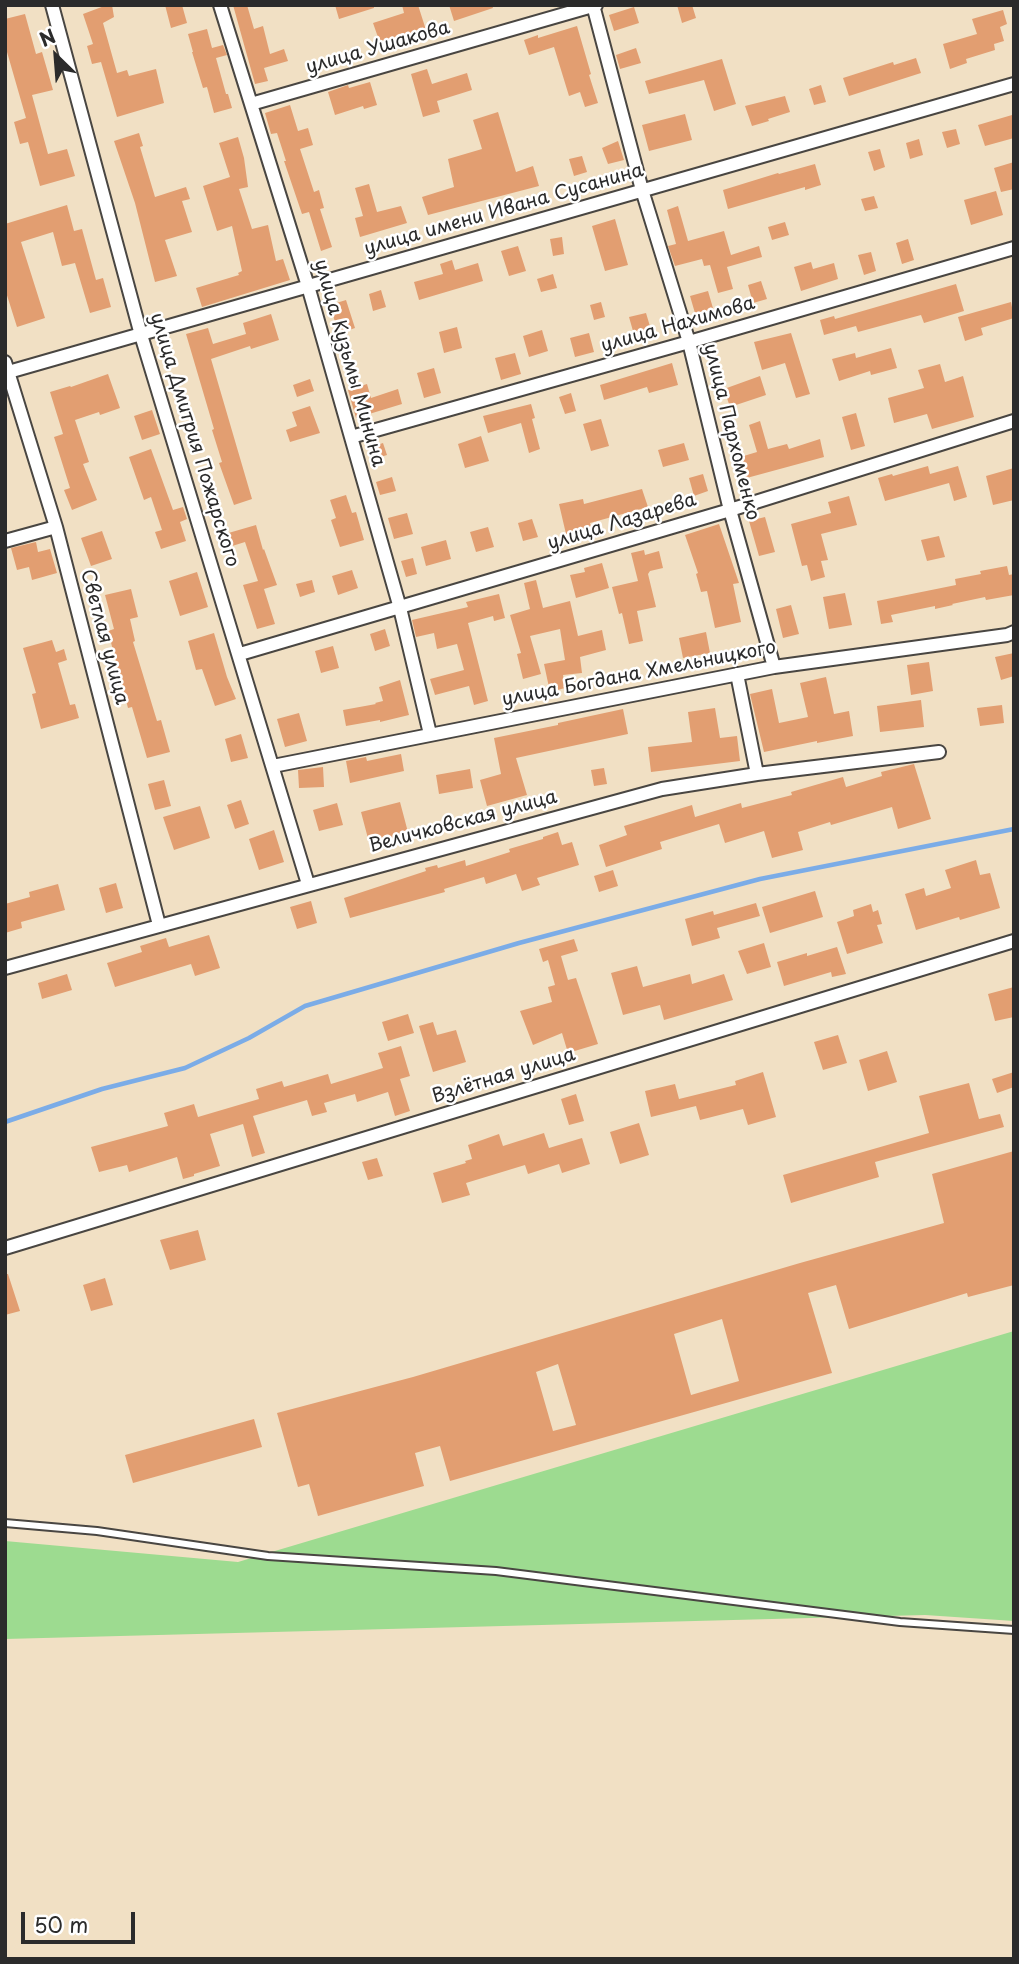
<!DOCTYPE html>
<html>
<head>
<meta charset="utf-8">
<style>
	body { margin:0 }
	#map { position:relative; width:1019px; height:1964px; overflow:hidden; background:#f1e0c4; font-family:"Playpen Sans",sans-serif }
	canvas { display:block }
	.frame { position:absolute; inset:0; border:7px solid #2b2b2b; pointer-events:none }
	.north { position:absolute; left:21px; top:21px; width:70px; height:70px; -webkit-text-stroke:5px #fff; paint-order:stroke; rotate:335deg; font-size:19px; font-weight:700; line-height:28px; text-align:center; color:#2b2b2b }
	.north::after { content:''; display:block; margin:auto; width:24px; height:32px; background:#2b2b2b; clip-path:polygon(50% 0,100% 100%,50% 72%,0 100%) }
	.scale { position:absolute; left:21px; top:1912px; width:114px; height:32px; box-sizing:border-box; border:4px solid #2b2b2b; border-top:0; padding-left:9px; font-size:21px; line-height:24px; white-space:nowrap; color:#2b2b2b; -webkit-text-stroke:5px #fff; paint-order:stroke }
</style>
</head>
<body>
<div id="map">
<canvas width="1019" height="1964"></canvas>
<div class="frame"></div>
<div class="north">N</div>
<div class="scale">50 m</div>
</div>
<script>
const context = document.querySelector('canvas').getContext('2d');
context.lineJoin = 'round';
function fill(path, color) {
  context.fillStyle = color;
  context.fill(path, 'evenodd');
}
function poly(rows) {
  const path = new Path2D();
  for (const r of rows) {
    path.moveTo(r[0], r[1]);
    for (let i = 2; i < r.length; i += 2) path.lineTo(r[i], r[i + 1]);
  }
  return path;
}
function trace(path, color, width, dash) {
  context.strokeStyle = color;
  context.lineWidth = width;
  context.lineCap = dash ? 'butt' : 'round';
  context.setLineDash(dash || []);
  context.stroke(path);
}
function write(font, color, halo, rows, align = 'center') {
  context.font = font + ' "Playpen Sans",sans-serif';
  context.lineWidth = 5;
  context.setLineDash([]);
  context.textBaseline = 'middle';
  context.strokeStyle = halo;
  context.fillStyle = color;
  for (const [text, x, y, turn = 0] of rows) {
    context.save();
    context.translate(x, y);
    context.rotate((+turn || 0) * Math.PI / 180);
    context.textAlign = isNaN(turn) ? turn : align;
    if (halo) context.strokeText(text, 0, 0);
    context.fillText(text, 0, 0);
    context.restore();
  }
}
const green = poly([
	[1014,1331,1014,1621,925,1615,5,1639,5,1541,238,1562]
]);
const stream = poly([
	[5,1122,102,1089,185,1068,249,1038,305,1006,519,943,760,879,1014,829]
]);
const building = poly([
	[107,5,112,5,114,17,103,23,117,73,127,70,129,76,156,69,164,103,117,117,101,62,92,64,87,46,93,44,83,14],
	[165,5,182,5,187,23,171,28],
	[233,5,247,5,254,29,263,26,270,54,284,49,288,61,264,68,268,81,255,84],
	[335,5,374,5,374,8,339,19],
	[402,5,418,5,426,30,380,43,373,23,404,13],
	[449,5,492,5,493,8,454,21],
	[677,5,692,5,696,18,682,23],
	[634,7,639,23,614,31,609,15],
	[1003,10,1007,24,1000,27,1004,41,994,44,995,50,966,59,967,63,950,69,943,44,977,34,972,19],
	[25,14,36,54,42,52,53,90,32,95,48,154,67,149,75,176,40,186,28,142,20,144,14,122,26,118,5,45,5,19],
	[577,26,591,74,589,75,598,103,585,107,580,92,569,96,554,47,529,55,524,40,538,35,538,38],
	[207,29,212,48,223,45,227,55,216,58,226,94,228,94,232,108,214,113,207,87,203,88,192,52,193,52,188,34],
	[636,48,641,63,620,69,616,55],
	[916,58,921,73,849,96,843,78,893,62,894,65],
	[722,59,736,104,714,111,704,80,649,94,645,81],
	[427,69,432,84,467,73,472,90,437,101,440,112,423,117,411,74],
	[370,82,377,105,364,109,363,106,335,115,328,92,348,85,349,88],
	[821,85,826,102,814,105,809,89],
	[785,96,790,112,768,119,769,121,752,126,745,106],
	[290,105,298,131,308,128,313,145,300,149,314,192,319,190,324,208,320,209,332,247,321,251,309,212,302,214,284,161,286,161,277,133,271,134,265,113],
	[498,112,516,172,533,166,539,186,428,215,422,197,454,187,448,159,482,149,473,120],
	[685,114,692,140,649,151,642,125],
	[1012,115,1014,122,1014,138,985,146,978,125],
	[956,129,960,144,947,148,942,132],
	[139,133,143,146,140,147,155,197,186,187,190,199,182,201,192,232,165,240,177,276,155,282,135,203,114,141],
	[238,137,244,158,248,187,239,189,252,229,268,225,276,261,283,259,290,280,202,307,196,288,239,275,238,273,242,271,232,226,217,231,203,186,230,177,219,143],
	[919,139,923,155,910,159,906,143],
	[618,141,624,160,608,164,602,148],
	[880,149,885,167,874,171,868,152],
	[582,156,587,172,574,176,569,159],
	[1014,162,1014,189,1001,192,994,168],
	[815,164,821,185,805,190,805,187,728,209,723,190,778,173,779,174],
	[369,184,377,212,401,206,407,223,360,237,355,218,363,216,355,188],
	[996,191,1003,215,971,225,964,200],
	[874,196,878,208,865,211,861,199],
	[67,205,74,231,82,229,96,280,103,278,111,307,90,313,75,263,62,266,53,232,21,242,45,318,17,327,5,289,5,224],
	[678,206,688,241,724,231,731,255,759,246,762,257,727,267,733,289,718,293,710,265,704,266,702,259,675,266,668,246,676,244,667,210],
	[615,219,628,265,605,271,592,226],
	[785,222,789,235,772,240,768,227],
	[562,237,564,254,553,256,550,239],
	[908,239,914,260,902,264,896,243],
	[518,246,526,271,509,276,501,251],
	[871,252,876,271,864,275,858,255],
	[452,260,455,270,478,263,483,281,419,300,414,282,443,274,440,264],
	[811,262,813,269,834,263,838,279,801,291,794,267],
	[553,274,557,288,541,292,537,279],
	[761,281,767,299,753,303,748,285],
	[956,284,964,311,924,323,921,315,858,332,856,326,824,335,820,320,834,316,835,319],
	[381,290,386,307,373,311,369,294],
	[708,291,715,315,697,320,690,296],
	[346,300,355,328,343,332,340,321,335,322,330,305],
	[601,302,605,317,594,320,590,305],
	[1011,302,1014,318,981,328,983,335,965,341,958,317],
	[646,313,652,333,635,338,629,317],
	[271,314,279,340,251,349,250,346,211,359,252,499,234,505,219,463,222,462,212,430,214,429,186,334,208,328,213,344,246,334,243,323],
	[457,327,462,348,444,353,439,332],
	[542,330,548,351,529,357,523,336],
	[589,333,594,352,575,357,570,338],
	[791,333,810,394,796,398,785,363,762,370,754,342],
	[891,348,897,368,871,375,870,371,839,381,832,359,855,353,856,358],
	[515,353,521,374,501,380,495,358],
	[672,363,678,385,649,393,647,387,604,400,600,385],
	[940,364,945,382,963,376,974,417,932,429,927,414,894,423,888,398,924,388,918,370],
	[434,368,441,393,424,398,417,373],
	[108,374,120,408,100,415,99,412,75,420,89,462,83,464,97,500,72,510,64,490,70,488,54,437,63,434,50,392,70,386,71,387],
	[760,376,766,395,730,407,724,389],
	[310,379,314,391,297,397,293,385],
	[367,384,371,398,398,389,402,404,356,418,348,390],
	[571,393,576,411,565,414,559,397],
	[531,404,535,418,532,419,540,449,529,453,521,423,488,433,483,416],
	[310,406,320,433,290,442,286,430,297,426,292,412],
	[152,410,160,434,142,440,134,416],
	[856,413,865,446,851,450,842,417],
	[601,419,609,446,591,451,583,424],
	[760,421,768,449,787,444,789,449,820,439,824,457,743,479,737,458,757,452,749,425],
	[481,436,489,461,465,468,458,444],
	[383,443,387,455,371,460,368,448],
	[684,443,689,460,663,467,658,450],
	[151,449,173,510,183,507,187,519,180,522,186,541,161,549,155,532,162,530,151,497,144,500,129,457],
	[928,466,930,474,958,466,967,497,954,501,949,483,885,501,878,478,892,474,893,476],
	[1014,468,1014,500,993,505,986,476],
	[703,474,708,491,694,496,689,478],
	[392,477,396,491,380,495,376,482],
	[642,489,648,507,590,523,591,527,566,534,559,504,583,499,584,504],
	[346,495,352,513,356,512,364,540,340,547,331,520,336,518,330,500],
	[849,496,857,525,821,534,828,560,821,561,825,577,811,581,807,565,802,566,791,524,831,513,828,502],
	[407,513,413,534,394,539,388,518],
	[765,517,775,552,759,556,749,521],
	[532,519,538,537,523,541,518,523],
	[719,524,739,583,733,584,741,622,715,628,707,591,701,592,696,574,698,573,685,535],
	[256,525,263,550,264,549,277,585,264,589,275,624,257,629,243,585,258,581,245,542,229,547,225,534],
	[488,527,494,547,476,552,470,532],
	[102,531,112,559,91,566,81,538],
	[939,536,945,557,927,561,921,540],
	[446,540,451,559,426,566,421,547],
	[36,542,38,552,50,549,57,573,32,580,29,567,17,570,11,548],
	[644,550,645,555,659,551,663,568,650,571,648,574,656,607,637,611,643,641,629,644,622,613,619,614,612,587,638,581,631,553],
	[413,558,417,574,406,577,401,561],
	[602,563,609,588,576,598,570,575,585,572,584,568],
	[1007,566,1009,575,1014,574,1014,595,986,600,985,597,952,604,953,605,935,609,935,606,891,615,893,622,881,624,877,601,956,585,955,579,981,574,980,571],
	[352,570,358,588,338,595,332,576],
	[197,572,208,607,180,616,169,581],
	[312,580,315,592,300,597,296,584],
	[536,580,543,608,570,601,578,636,602,630,606,650,580,657,582,673,563,675,565,688,550,692,544,664,565,660,560,629,530,636,541,674,523,679,517,654,521,653,510,615,530,609,524,583],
	[131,589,138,617,130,619,135,641,133,642,157,721,161,720,170,752,147,758,132,707,128,708,108,631,114,629,105,595],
	[845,593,852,625,829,629,823,597],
	[499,594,505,618,494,621,493,616,468,623,488,701,474,705,469,686,435,695,430,679,464,670,457,644,437,649,434,633,416,637,412,620,468,607,466,602],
	[791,605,799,634,783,638,776,609],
	[385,629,390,646,375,651,370,634],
	[706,632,710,653,683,658,679,638],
	[214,633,227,677,236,699,215,706,202,669,196,670,188,641],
	[52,640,56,652,64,649,67,660,58,663,70,705,75,704,79,718,41,729,32,694,36,693,23,648],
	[333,646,339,668,321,673,315,651],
	[1014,653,1014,676,1001,680,995,657],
	[929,662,933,691,911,695,907,665],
	[826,677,834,714,849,711,853,736,817,743,817,741,764,752,750,694,772,689,779,723,808,717,800,683],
	[400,680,409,715,380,722,380,720,346,726,343,710,376,704,375,703,383,701,379,687],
	[921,700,924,727,880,732,877,706],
	[1002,705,1004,723,980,726,977,708],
	[715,708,720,738,737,736,740,761,651,772,648,747,692,742,688,712],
	[623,709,628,734,516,758,527,795,487,806,480,780,501,774,494,738,558,725,558,723],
	[299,713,307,741,285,747,277,719],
	[241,734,248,758,231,762,225,739],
	[401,754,404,771,350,783,346,761,366,757,367,761],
	[914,764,931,819,898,829,892,807,831,825,830,822,798,832,803,850,772,858,764,831,725,843,719,824,660,842,662,849,606,867,599,845,627,835,624,826,692,805,695,817,741,803,742,808,792,795,791,792,843,777,846,787,882,776,881,772],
	[323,767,324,787,299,788,298,770],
	[604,768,607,784,594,786,591,770],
	[470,769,473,788,439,794,436,775],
	[164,780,171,806,155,810,148,784],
	[241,800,249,824,235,829,227,805],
	[400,802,409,836,370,846,361,812],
	[337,803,343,825,319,831,313,810],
	[200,806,210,838,174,850,163,817],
	[274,830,284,862,259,870,249,839],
	[558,832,562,845,572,842,579,865,537,878,540,885,522,891,516,874,486,884,484,877,444,889,445,892,350,918,344,898,426,871,425,868,437,865,438,868,465,860,466,866,510,852,509,849,543,839,543,837],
	[976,860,980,875,990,873,1000,908,960,920,959,917,916,930,905,894,924,888,926,896,951,888,945,870],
	[613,870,618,886,599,892,594,876],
	[116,883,123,908,106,913,99,888],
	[58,884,65,910,21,922,22,928,5,933,5,904,30,897,29,892],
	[815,891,823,917,770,933,762,907],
	[311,901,317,923,297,929,290,907],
	[756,903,760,916,717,928,720,938,692,946,685,919,713,911,714,915],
	[871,904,873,912,878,910,882,924,877,925,883,943,847,954,837,922,854,916,853,910],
	[209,935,220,968,195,976,191,964,115,987,107,963,142,952,140,946,166,938,169,947],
	[574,939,578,951,561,956,568,980,576,978,598,1044,568,1053,562,1033,533,1045,520,1011,552,1002,548,987,555,985,548,960,543,962,539,949],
	[764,943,771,967,747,974,738,951],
	[837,947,846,974,832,977,831,972,784,986,777,962,807,953,807,956],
	[637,966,643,987,690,974,692,984,724,974,733,1000,664,1020,660,1005,623,1015,611,973],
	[67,974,72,990,42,999,38,983],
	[1014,987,1014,1017,995,1021,988,994],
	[408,1014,414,1033,388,1041,382,1022],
	[433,1022,437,1035,456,1030,466,1062,433,1072,419,1026],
	[838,1035,847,1063,823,1070,814,1042],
	[401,1046,410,1076,400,1079,410,1111,395,1116,388,1092,357,1102,355,1094,324,1103,327,1112,312,1116,307,1100,253,1116,265,1153,252,1157,243,1124,210,1134,220,1166,194,1174,194,1176,183,1179,177,1157,129,1172,127,1165,99,1172,91,1147,168,1126,164,1113,194,1104,198,1117,259,1099,256,1089,282,1081,284,1087,328,1074,331,1084,383,1068,378,1053],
	[887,1051,897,1082,868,1091,859,1060],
	[763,1072,776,1117,748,1125,743,1109,700,1120,696,1106,651,1117,645,1091,675,1084,679,1099,736,1085,735,1081],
	[1014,1072,1014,1087,997,1093,992,1079],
	[969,1083,979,1119,1000,1114,1004,1127,875,1162,879,1177,791,1203,783,1175,929,1133,919,1096],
	[576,1094,584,1121,569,1125,561,1099],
	[639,1123,649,1155,620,1164,610,1132],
	[544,1133,549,1148,582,1138,590,1164,562,1173,559,1164,528,1174,525,1165,466,1183,470,1195,442,1203,433,1173,466,1163,465,1161,472,1159,468,1145,499,1134,503,1146],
	[1014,1151,1014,1285,968,1297,967,1293,849,1329,836,1285,808,1293,832,1373,450,1481,440,1446,415,1453,424,1486,318,1516,309,1484,298,1487,277,1413,413,1377,800,1263,944,1223,932,1174],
	[722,1319,739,1381,691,1395,674,1334],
	[558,1364,576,1425,553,1431,536,1372],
	[377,1158,383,1176,368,1180,362,1162],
	[198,1230,206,1260,170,1270,160,1240],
	[5,1274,8,1274,20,1311,5,1315],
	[105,1278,113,1305,91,1311,83,1285],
	[254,1419,262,1447,133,1483,125,1455]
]);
const service = poly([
	[5,1523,97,1531,268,1556,496,1571,900,1622,1014,1630]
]);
const minor = poly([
	[52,5,141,335,308,884],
	[220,5,308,286,351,437,400,608,430,734],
	[593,5,642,190,689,342,730,510,774,667],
	[251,104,596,5],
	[5,362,56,527,159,925],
	[5,373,1014,84],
	[351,437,689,342,1014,248],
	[5,541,56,527],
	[240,654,730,510,1014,421],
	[737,674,757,774],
	[273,766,774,667,1007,635,1014,632],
	[5,968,662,789,757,774,939,752],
	[5,1248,1014,941]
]);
const streetNames = [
	["улица Ушакова",378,48,-16],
	["улица имени Ивана Сусанина",504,210,-16],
	["улица Нахимова",678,325,-16],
	["улица Кузьмы Минина",349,363,74],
	["улица Пархоменко",731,432,76],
	["улица Дмитрия Пожарского",194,440,73],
	["улица Лазарева",622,522,-17],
	["Светлая улица",104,637,75],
	["улица Богдана Хмельницкого",639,674,-11],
	["Величковская улица",463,822,-15],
	["Взлётная улица",504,1076,-17]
];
fill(green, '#9ddb90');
trace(stream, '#7bace7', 4.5);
fill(building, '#e29e71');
trace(service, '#494642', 10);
trace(minor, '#494642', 16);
trace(service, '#fff', 6);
trace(minor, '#fff', 12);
write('19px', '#2b2b2b', '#fff', streetNames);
</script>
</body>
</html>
